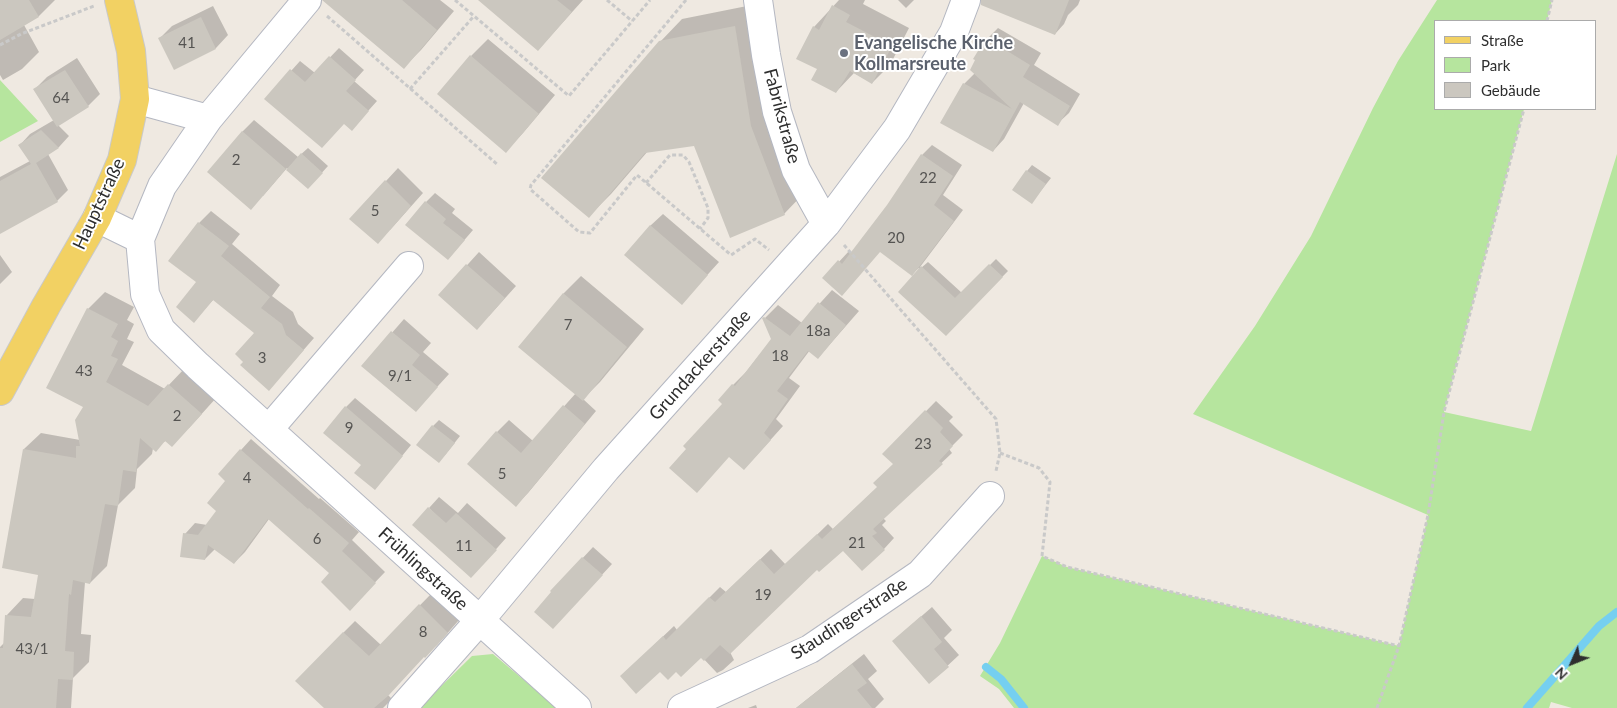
<!DOCTYPE html>
<html>
<head>
<meta charset="utf-8">
<style>
	body { margin:0 }
	#map { position:relative; width:1617px; height:708px; overflow:hidden; background:#efe9e1; font-family:Lato,sans-serif }
	canvas { display:block }
	.legend { position:absolute; left:1434px; top:20px; width:162px; height:90px; box-sizing:border-box; background:#fff; border:1px solid #ababab; margin:0; padding:6px 9px; list-style:none; font-size:15px; color:#2e2e2e }
	.legend li { display:flex; align-items:center; gap:10px; height:25px }
	.legend b { width:25px; border:1px solid #ababab }
	.north { position:absolute; left:1547px; top:638px; width:50px; height:50px; -webkit-text-stroke:4px #fff; paint-order:stroke; rotate:226deg; font-size:14px; font-weight:700; line-height:20px; text-align:center; color:#2e2e2e }
	.north::after { content:''; display:block; margin:auto; width:18px; height:22px; background:#2e2e2e; clip-path:polygon(50% 0,100% 100%,50% 72%,0 100%) }
</style>
</head>
<body>
<div id="map">
<canvas width="1617" height="708"></canvas>
<ul class="legend">
<li><b style="height:6px;background:#f2d163"></b>Straße</li>
<li><b style="height:14px;background:#b6e59e"></b>Park</li>
<li><b style="height:14px;background:#cbc7bf"></b>Gebäude</li>
</ul>
<div class="north">N</div>
</div>
<script>
const context = document.querySelector('canvas').getContext('2d');
context.lineJoin = 'round';
function fill(path, color) {
  context.fillStyle = color;
  context.fill(path, 'evenodd');
}
function poly(rows) {
  const path = new Path2D();
  for (const r of rows) {
    path.moveTo(r[0], r[1]);
    for (let i = 2; i < r.length; i += 2) path.lineTo(r[i], r[i + 1]);
  }
  return path;
}
function trace(path, color, width, dash) {
  context.strokeStyle = color;
  context.lineWidth = width;
  context.lineCap = dash ? 'butt' : 'round';
  context.setLineDash(dash || []);
  context.stroke(path);
}
function write(font, color, halo, rows, align = 'center') {
  context.font = font + ' Lato,sans-serif';
  context.lineWidth = 4;
  context.setLineDash([]);
  context.textBaseline = 'middle';
  context.strokeStyle = halo;
  context.fillStyle = color;
  for (const [text, x, y, turn = 0] of rows) {
    context.save();
    context.translate(x, y);
    context.rotate((+turn || 0) * Math.PI / 180);
    context.textAlign = isNaN(turn) ? turn : align;
    if (halo) context.strokeText(text, 0, 0);
    context.fillText(text, 0, 0);
    context.restore();
  }
}
const green = poly([
	[1437,0,1552,0,1547,21,1436,21,1436,109,1524,109,1444,412,1531,431,1617,154,1617,708,1572,708,1551,702,1549,708,1014,708,999,689,980,676,1000,643,1042,556,1067,567,1399,646,1428,515,1193,414,1255,326,1311,236,1373,108,1398,61],
	[0,80,38,121,0,142],
	[493,654,557,708,419,708,472,656]
]);
const shadow = poly([
	[0,0,55,0,39,16,24,25,39,52,22,69,3,80,0,75],
	[344,0,440,0,454,11,421,50,404,67],
	[480,0,583,0,538,50],
	[839,0,865,0,863,4,909,28,890,65,872,83,854,73,836,92,819,69,814,27],
	[898,0,914,0,906,8],
	[1009,0,1080,0,1078,5,1068,15,1064,24,1055,34],
	[757,4,806,191,784,214,694,144,648,151,611,194,589,216,660,42,682,19],
	[213,6,228,35,216,48,175,68,160,38,172,26],
	[998,28,1041,53,1034,65,1080,94,1069,113,1057,124,1024,103,1004,139,993,151,964,84,975,73,987,39],
	[488,39,555,95,523,133,506,151,471,56],
	[339,48,364,70,354,81,377,101,352,129,344,122,266,99,300,61,315,73],
	[77,58,100,94,88,106,58,125,69,136,59,147,48,154,68,190,57,201,0,233,0,177,30,161,20,145,30,134,54,120,35,89,47,77],
	[254,120,298,157,308,148,328,166,308,188,287,168,263,196,242,132],
	[932,145,962,165,943,195,963,210,920,267,921,268,928,262,962,293,996,259,1008,271,946,334,919,268,912,274,881,251,824,278,849,251,852,254,888,206,922,155],
	[1032,165,1051,178,1032,202,1027,171],
	[398,168,423,193,390,230,351,219],
	[435,193,455,209,452,213,473,230,448,259,426,202],
	[211,211,240,234,232,244,280,285,272,296,293,312,298,324,314,338,280,377,244,362,256,333,214,299,194,321,198,282,170,261,199,223],
	[663,214,719,262,682,303,650,226],
	[479,252,516,286,489,316,440,295],
	[0,255,12,272,0,284],
	[581,276,644,329,600,382,583,399,596,411,528,493,516,505,497,432,509,420,533,441,576,393,563,294],
	[832,290,859,311,818,358,810,350,789,378,800,386,776,419,783,426,756,456,724,403,733,385,746,372,772,339,765,318,778,305,802,323],
	[105,292,134,307,127,320,134,324,127,339,134,342,122,365,165,389,185,368,217,397,189,428,153,448,152,454,137,469,135,488,118,505,107,566,90,583,85,582,81,634,91,635,89,662,73,678,71,708,0,708,0,647,5,642,7,615,23,598,35,599,40,574,24,449,41,433,80,440,85,407,88,309],
	[404,319,431,343,423,352,449,374,416,410,363,366],
	[355,398,411,445,375,489,363,465,346,407],
	[936,401,953,417,949,421,963,435,949,449,952,453,883,518,886,521,882,525,894,538,884,549,843,549,817,568,730,652,734,660,723,670,717,673,701,656,676,670,660,670,632,666,674,626,677,630,720,587,726,592,771,549,786,565,828,524,833,529,879,486,894,464,884,454],
	[439,420,460,436,445,455,433,426],
	[251,439,319,499,320,498,359,532,352,540,385,572,360,598,269,519,245,552,234,563,215,549,205,559,185,534,195,523,207,525,218,511,227,481,241,450],
	[439,497,458,513,467,503,506,538,482,565,429,508],
	[593,547,612,564,563,617,552,591],
	[431,594,459,620,437,645,424,655,387,694,392,699,383,708,325,708,343,633,355,621,381,645],
	[932,607,952,630,944,638,959,655,929,683,893,641],
	[864,654,877,671,868,679,884,699,875,708,796,708],
	[756,705,757,708,748,708]
]);
const stream = poly([
	[986,667,1001,679,1024,708],
	[1527,708,1599,626,1617,612]
]);
const building = poly([
	[0,0,29,0,39,17,0,40],
	[322,0,402,0,437,30,404,69],
	[478,0,557,0,572,12,538,51],
	[981,0,1069,0,1055,35,981,5],
	[832,5,850,15,846,22,892,46,872,84,850,71,836,93,811,80,817,69,796,59,813,26,819,30],
	[201,17,216,49,174,70,158,38],
	[735,26,751,126,785,215,730,238,694,146,645,153,589,218,541,178,659,41],
	[986,38,1030,65,1023,77,1070,106,1058,126,1020,102,993,152,940,123,963,83,1012,109,970,70,975,60,973,59],
	[470,55,539,114,506,153,437,94],
	[329,56,356,80,346,91,369,111,352,131,344,124,322,148,264,99,290,69,305,82],
	[65,70,89,107,57,127,33,89],
	[41,130,59,148,36,163,58,202,0,234,0,181,31,164,18,145],
	[242,131,286,169,251,210,207,172],
	[301,153,323,173,308,189,286,170],
	[921,154,953,176,934,205,954,221,912,276,880,252,842,296,822,278,838,260,842,264,887,205],
	[1026,170,1046,184,1032,204,1012,190],
	[385,180,411,206,378,244,349,219],
	[425,201,446,219,443,223,465,240,448,260,405,225],
	[198,222,229,246,221,256,270,297,261,308,282,324,286,335,304,350,269,391,240,365,243,362,235,354,254,333,213,300,194,323,176,307,196,282,168,261],
	[650,225,708,275,682,305,624,255],
	[466,264,505,298,477,330,438,295],
	[989,264,1003,277,946,336,898,292,921,266,955,298],
	[563,293,627,347,583,401,518,347],
	[818,302,846,325,818,359,808,351,777,391,788,399,764,433,771,440,744,470,729,457,697,493,669,468,686,449,683,446,722,404,718,400,732,384,735,386,771,339,762,318,764,317,790,336],
	[87,308,118,324,111,337,118,341,111,356,118,359,106,382,148,406,168,384,202,414,172,447,165,441,156,452,140,438,136,472,123,470,118,506,105,504,90,584,73,580,71,595,69,594,65,651,74,652,73,680,58,679,56,708,0,708,0,648,3,648,5,615,31,617,38,575,2,568,23,449,76,458,76,446,80,446,75,420,83,407,46,388],
	[391,331,420,355,412,365,438,387,416,412,361,366],
	[563,405,585,424,516,507,467,464,496,431,521,453],
	[345,406,403,456,375,490,354,473,361,465,323,433],
	[925,410,943,428,940,432,953,446,939,461,943,464,873,529,877,533,872,536,885,550,862,571,843,551,819,572,817,570,730,654,720,645,704,661,701,658,681,677,676,672,668,680,660,672,636,694,620,676,663,636,666,640,709,597,715,602,760,559,774,574,817,534,822,539,877,487,873,483,893,464,882,454],
	[432,425,455,443,439,463,416,445],
	[240,449,308,509,309,508,349,543,342,551,376,583,350,611,321,582,329,573,268,519,234,564,208,545,205,560,180,557,183,533,198,535,216,511,207,503,225,481,218,474],
	[428,507,446,523,456,513,497,550,471,578,412,525],
	[582,557,603,575,553,629,534,612,551,592,550,591],
	[419,604,448,633,425,658,424,657,389,695,374,708,324,708,295,681,343,632,369,656],
	[921,616,942,642,934,649,949,667,929,684,892,641],
	[852,664,867,683,857,690,872,708,796,708]
]);
const path = poly([
	[455,0,569,96,650,0],
	[607,0,632,21],
	[686,0,531,185,530,189,579,232,590,233,637,175,731,255,755,239,769,250],
	[327,16,498,165],
	[1547,21,1552,0],
	[0,45,21,34,94,6],
	[410,89,474,16],
	[646,183,670,155,683,155,689,162,708,208,708,218,700,229],
	[844,245,996,419,1000,453,996,471],
	[1000,453,1039,468,1050,482,1042,556,1067,567,1399,646],
	[1377,708,1399,646,1428,515,1444,412,1524,109]
]);
const minor = poly([
	[307,0,208,119,162,186,140,239,145,294,161,330,198,366,577,708],
	[758,0,766,55,777,112,796,170,826,224],
	[135,99,208,119],
	[97,218,140,239],
	[269,429,409,266],
	[402,708,480,620,606,469,826,224,897,129,954,32,966,0],
	[682,708,810,649,920,574,990,496]
]);
const major = poly([
	[0,391,46,306,97,218,122,160,135,99,131,51,119,0]
]);
const markers = [
	[844,53,5,"#6b7280"]
];
const numberNames = [
	["41",187,43],
	["64",61,98],
	["2",236,160],
	["22",928,178],
	["5",375,211],
	["20",896,238],
	["7",568,325],
	["18a",818,331],
	["18",780,356],
	["3",262,358],
	["43",84,371],
	["9/1",400,376],
	["2",177,416],
	["9",349,428],
	["23",923,444],
	["5",502,474],
	["4",247,478],
	["6",317,539],
	["21",857,543],
	["11",464,546],
	["19",763,595],
	["8",423,632],
	["43/1",32,649]
];
const worshipNames = [
	["Evangelische Kirche",854,43],
	["Kollmarsreute",854,64]
];
const streetNames = [
	["Fabrikstraße",782,116,75],
	["Hauptstraße",99,204,-65],
	["Grundackerstraße",700,365,-48],
	["Frühlingstraße",423,569,42],
	["Staudingerstraße",849,619,-33]
];
fill(green, '#b6e59e');
fill(shadow, '#0003');
trace(stream, '#75cff0', 8);
fill(building, '#cbc7bf');
trace(minor, '#b4b7c1', 30);
trace(major, '#c9c9c9', 30);
trace(path, '#c9c9c9', 3, [4, 2.5]);
trace(minor, '#fff', 28);
trace(major, '#f2d163', 28);
for (const [x, y, r, color] of markers) {
  const dot = new Path2D();
  dot.arc(x, y, r, 0, 2 * Math.PI);
  context.fillStyle = color;
  context.fill(dot);
  trace(dot, '#fff', 2);
}
write('15px', '#555452', null, numberNames);
write('bold 18px', '#5b616d', '#fff', worshipNames, 'left');
write('18px', '#2e2e2e', '#fff', streetNames);
</script>
</body>
</html>
